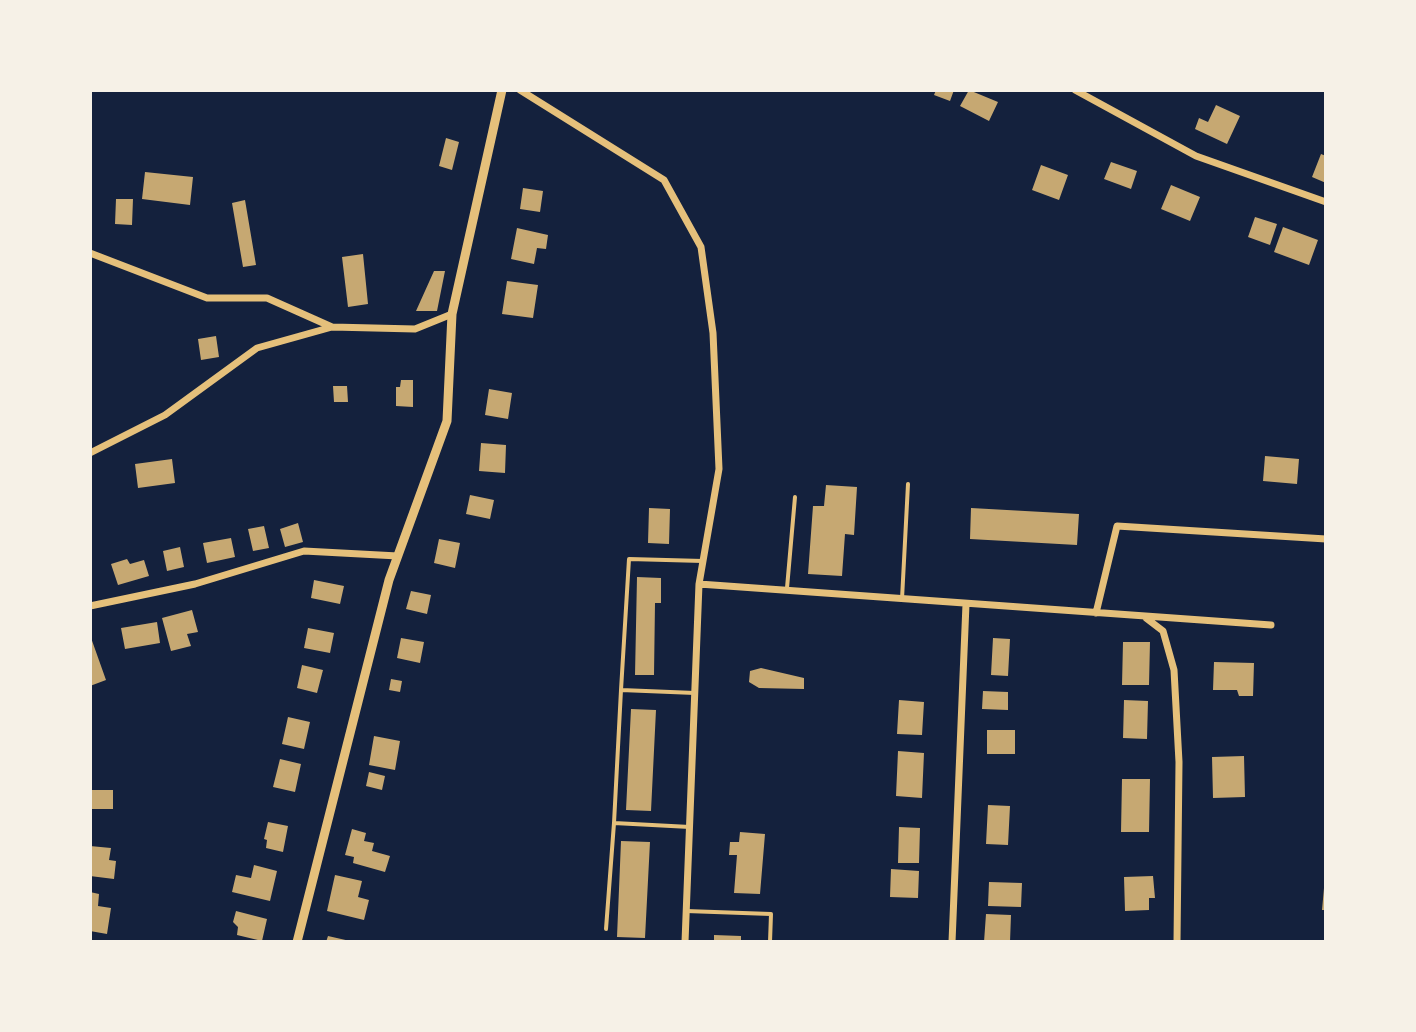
<!DOCTYPE html>
<html>
<head>
<meta charset="utf-8">
<style>
	body { margin:0 }
	#map { position:relative; width:1416px; height:1032px; overflow:hidden; background:#14213d; font-family:Ubuntu,sans-serif }
	canvas { display:block }
	.frame { position:absolute; inset:0; border:92px solid #f6f1e7; pointer-events:none }
</style>
</head>
<body>
<div id="map">
<canvas width="1416" height="1032"></canvas>
<div class="frame"></div>
</div>
<script>
const context = document.querySelector('canvas').getContext('2d');
context.lineJoin = 'round';
function fill(path, color) {
  context.fillStyle = color;
  context.fill(path, 'evenodd');
}
function poly(rows) {
  const path = new Path2D();
  for (const r of rows) {
    path.moveTo(r[0], r[1]);
    for (let i = 2; i < r.length; i += 2) path.lineTo(r[i], r[i + 1]);
  }
  return path;
}
function trace(path, color, width, dash) {
  context.strokeStyle = color;
  context.lineWidth = width;
  context.lineCap = dash ? 'butt' : 'round';
  context.setLineDash(dash || []);
  context.stroke(path);
}
const building = poly([
	[936,90,954,90,950,101,934,95],
	[969,90,998,102,989,121,960,106],
	[1216,105,1240,116,1227,144,1195,129,1199,118,1208,122],
	[446,138,459,142,452,170,439,166],
	[1321,154,1326,156,1326,183,1312,177],
	[1111,162,1137,171,1131,189,1104,179],
	[1041,165,1068,175,1059,200,1032,190],
	[145,172,193,177,190,205,142,199],
	[1171,185,1200,197,1190,221,1161,209],
	[523,188,543,191,540,212,520,209],
	[116,199,133,199,132,225,115,224],
	[245,200,256,265,243,267,232,203],
	[1255,217,1277,224,1270,245,1248,237],
	[1283,227,1318,240,1309,265,1274,252],
	[517,228,548,235,546,249,537,248,534,264,511,259],
	[363,254,368,304,348,307,342,257],
	[434,271,445,271,437,311,416,311],
	[507,281,538,285,533,318,502,314],
	[216,336,219,357,201,360,198,339],
	[401,380,413,380,413,407,396,406,396,387,400,387],
	[333,386,347,386,348,402,334,402],
	[489,389,512,393,508,419,485,415],
	[481,443,506,445,505,473,479,471],
	[1265,456,1299,459,1297,484,1263,481],
	[172,459,175,483,138,488,135,464],
	[826,485,857,487,854,535,845,534,842,576,808,574,813,506,824,506],
	[470,495,494,500,490,519,466,514],
	[649,508,670,509,669,544,648,543],
	[971,508,1079,514,1077,545,970,539],
	[298,523,303,542,285,547,280,529],
	[264,526,269,548,253,551,248,529],
	[231,538,235,557,207,563,203,543],
	[439,539,460,543,455,568,434,563],
	[180,547,184,567,167,571,163,551],
	[127,559,130,564,144,560,149,576,118,585,111,564],
	[637,577,661,578,661,603,655,603,654,675,635,675],
	[314,580,344,586,340,604,311,598],
	[411,591,431,595,427,614,406,609],
	[192,610,198,632,187,634,191,646,171,651,162,618],
	[157,622,160,643,125,649,121,628],
	[308,628,334,633,330,653,304,648],
	[90,635,106,680,90,686],
	[401,638,424,642,420,663,397,658],
	[993,638,1010,639,1008,676,991,675],
	[1123,642,1150,642,1149,685,1122,685],
	[1214,662,1254,663,1253,696,1239,696,1237,690,1213,690],
	[302,665,323,670,317,693,297,688],
	[761,668,804,678,804,689,759,688,749,682,750,671],
	[391,679,402,681,400,692,389,690],
	[983,691,1008,692,1008,710,982,709],
	[899,700,924,702,922,735,897,734],
	[1124,700,1148,701,1147,739,1123,738],
	[631,709,656,710,651,811,626,810],
	[288,717,310,722,304,749,282,744],
	[987,730,1015,730,1015,754,987,754],
	[374,736,400,741,395,770,369,765],
	[898,751,924,753,922,798,896,796],
	[1244,756,1245,797,1213,798,1212,757],
	[280,759,301,764,295,792,273,787],
	[369,772,385,776,382,790,366,786],
	[1122,779,1150,779,1149,832,1121,832],
	[91,790,113,790,113,809,91,809],
	[988,805,1010,806,1008,845,986,844],
	[268,822,288,826,283,852,266,848,267,840,264,839],
	[899,827,920,828,919,863,898,863],
	[352,829,366,833,364,841,374,843,372,851,390,856,385,872,353,863,354,857,345,855],
	[740,832,765,834,760,894,734,893,737,855,729,855,730,842,739,842],
	[621,841,650,842,645,938,617,937],
	[90,846,111,848,109,860,116,861,114,879,90,876],
	[254,865,277,871,270,901,232,892,236,875,251,878],
	[891,869,919,871,918,898,890,897],
	[335,875,362,881,358,897,369,900,364,920,327,911],
	[1153,876,1155,898,1149,898,1149,910,1125,911,1124,877],
	[989,882,1022,883,1021,907,988,906],
	[1324,888,1326,888,1326,910,1322,910],
	[90,892,99,894,98,906,111,908,107,934,90,931],
	[236,911,267,919,262,941,237,935,238,927,233,922],
	[986,914,1011,915,1010,942,984,942],
	[714,935,741,936,741,942,714,942],
	[328,936,350,941,350,942,326,942]
]);
const service = poly([
	[787,588,795,497],
	[902,599,908,484],
	[621,690,614,823,690,827],
	[695,693,621,690,629,559,703,561],
	[686,911,771,914,770,942],
	[606,929,614,823]
]);
const minor = poly([
	[520,90,664,180,701,247,713,333,719,469,699,584,685,942],
	[1075,90,1196,156,1326,202],
	[90,253,207,298,267,298,332,327],
	[90,453,165,415,257,348,332,327,415,329,452,314],
	[699,584,1271,625],
	[90,606,195,584,304,551,398,556],
	[1096,613,1117,526,1326,539],
	[1146,618,1163,631,1174,670,1179,762,1177,942],
	[952,942,966,604]
]);
const tertiary = poly([
	[297,942,389,580,447,421,452,314,502,90]
]);
fill(building, '#c6a872');
trace(service, '#e5c07b', 4);
trace(minor, '#e5c07b', 7);
trace(tertiary, '#e5c07b', 9);
</script>
</body>
</html>
